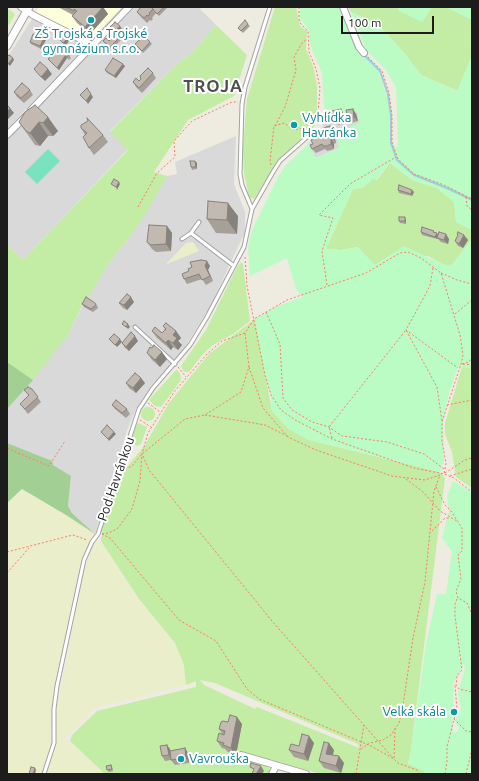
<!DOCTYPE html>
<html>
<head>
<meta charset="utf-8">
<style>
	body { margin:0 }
	#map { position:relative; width:479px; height:781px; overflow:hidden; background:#eeebe1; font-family:Ubuntu,sans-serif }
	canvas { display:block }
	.frame { position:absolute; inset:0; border:8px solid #1c1c1c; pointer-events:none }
	.scale { position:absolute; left:341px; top:16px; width:93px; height:18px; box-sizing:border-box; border:2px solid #1c1c1c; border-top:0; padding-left:5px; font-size:12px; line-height:14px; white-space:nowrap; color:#1c1c1c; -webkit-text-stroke:3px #fff; paint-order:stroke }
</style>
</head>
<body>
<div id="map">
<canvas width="479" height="781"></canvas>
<div class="frame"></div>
<div class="scale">100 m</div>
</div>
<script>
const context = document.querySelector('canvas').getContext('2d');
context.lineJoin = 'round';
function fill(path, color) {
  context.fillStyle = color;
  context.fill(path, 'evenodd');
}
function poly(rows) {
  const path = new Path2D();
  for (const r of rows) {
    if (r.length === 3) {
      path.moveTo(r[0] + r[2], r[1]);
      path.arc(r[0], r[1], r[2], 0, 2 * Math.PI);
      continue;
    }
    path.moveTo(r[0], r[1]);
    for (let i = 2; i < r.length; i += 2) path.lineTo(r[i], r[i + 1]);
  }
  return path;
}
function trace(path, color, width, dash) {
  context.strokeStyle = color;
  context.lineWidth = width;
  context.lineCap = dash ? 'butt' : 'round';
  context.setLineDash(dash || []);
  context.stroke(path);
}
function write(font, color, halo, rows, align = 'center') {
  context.font = font + ' Ubuntu,sans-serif';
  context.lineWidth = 4;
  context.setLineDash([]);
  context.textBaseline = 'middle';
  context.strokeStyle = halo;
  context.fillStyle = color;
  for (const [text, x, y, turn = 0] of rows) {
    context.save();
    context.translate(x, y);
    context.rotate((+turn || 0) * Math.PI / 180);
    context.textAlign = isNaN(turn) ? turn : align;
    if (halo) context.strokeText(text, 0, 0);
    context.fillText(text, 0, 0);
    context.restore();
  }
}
const residential = poly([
	[122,7,202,7,200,9,216,25,192,53,178,63,110,131,128,149,23,260,7,245,7,58,36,13,90,40],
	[358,112,359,124,339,148,315,158,308,144,321,129,325,120],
	[236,136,234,184,245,212,245,232,210,307,176,361,153,383,138,405,127,430,118,465,95,534,72,513,68,506,71,476,7,443,7,409,68,335,91,289,109,263,128,239,167,176,177,174,175,162]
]);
const education = poly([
	[39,7,122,7,91,40,36,13]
]);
const farmland = poly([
	[193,242,199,251,167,264,167,263,186,243],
	[22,489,66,515,95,534,81,560,54,688,51,747,41,774,7,774,7,503],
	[95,541,101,541,137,598,175,643,185,667,186,685,95,708,65,738,105,774,45,774,53,748,54,732,56,733,56,710,70,644,80,581]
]);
const grass = poly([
	[275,7,296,7,300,26,307,31,306,49,314,69,317,86,317,118,314,127,280,158,254,199,249,197,244,173,243,147,247,99],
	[348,7,399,7,398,10,422,22,432,7,446,7,472,20,472,55,458,91,421,75,405,54,378,24,351,12],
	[7,8,15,14,9,25,7,23],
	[216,25,247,55,234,96,188,120,154,172,167,176,146,213,128,239,109,263,81,308,68,335,33,380,7,362,7,245,23,260,128,150,110,132,178,63,192,53],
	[390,163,412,180,437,188,454,202,456,222,472,230,472,239,451,266,442,264,428,256,392,254,374,266,358,247,341,250,326,249,353,189,364,187,373,178,377,180],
	[241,262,243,264,250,321,233,334,213,345,202,355,189,372,184,372,181,366,206,330,237,267],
	[255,319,272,411,289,429,309,440,440,472,445,478,411,750,408,764,425,771,425,774,321,774,241,752,239,758,266,765,269,768,269,774,262,774,264,771,257,774,105,774,70,741,72,735,97,711,196,687,196,681,186,685,184,665,175,643,139,599,101,541,102,534,100,530,119,477,145,445,169,403,209,354],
	[200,680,215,683,358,744,359,748,257,707,255,709,204,685],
	[188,753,189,763,175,765],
	[462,367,472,368,472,488,456,477,452,452,445,434,445,423],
	[176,370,178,371,180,374,181,380,161,407,155,406,149,400],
	[148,414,7],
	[138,423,147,427,141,444,137,446,131,442,136,425]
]);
const forest = poly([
	[7,362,33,380,7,409],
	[7,443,52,461,53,465,71,476,68,506,72,513,95,534,66,515,22,489,7,503]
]);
const park = poly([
	[300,7,341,7,357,49,378,70,388,99,393,148,398,147,396,87,385,69,366,50,351,12,378,24,405,54,421,75,457,91,472,55,472,230,456,222,454,202,437,188,412,180,390,163,376,180,373,178,364,187,353,189,326,249,341,250,358,247,375,265,404,246,442,264,451,266,472,239,472,368,458,367,449,393,443,422,444,461,440,472,309,440,289,429,272,411,271,395,265,375,255,319,275,307,302,297,296,289,287,258,250,276,248,246,253,228,278,177,286,165,308,144,316,158,339,148,335,132,359,123,358,112,325,120,322,73,312,50,309,38,309,30,300,18],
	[399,7,432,7,422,22,398,10],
	[446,7,472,7,472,20],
	[453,481,472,492,472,774,425,774,424,771,408,764,411,750,426,644,437,594,446,594,452,552,442,538,449,512,447,496],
	[464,663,465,668,458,693,461,708,459,715,456,718,456,723,459,728,457,732,454,733,452,720,454,682]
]);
const pitch = poly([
	[48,149,60,161,37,184,25,172]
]);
const parking = poly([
	[131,7,135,7,101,43,99,40],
	[84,48,86,50,7,134,7,129]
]);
const stream = poly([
	[364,55,380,71,388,94,391,116,391,143,397,160,414,175,447,188,472,200]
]);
const path = poly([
	[299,7,299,19,301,24,308,31,309,52,316,69,320,88,317,126],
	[368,57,382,71,389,93,392,116,392,142,398,159,414,174,444,185,472,199],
	[275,126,285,107,296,70,294,57,302,43,307,39],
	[271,165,270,161,274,126,284,123,294,130,306,127,309,128],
	[466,197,467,206,472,210],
	[138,207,157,173,175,157,174,141,192,121,232,102,238,102],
	[245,257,247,286,265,375,271,395,281,410,295,420,332,439,414,468,444,474,454,478,472,492],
	[433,268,430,286,406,330,458,368],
	[441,273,457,280,472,284],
	[327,285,322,251,333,218,319,215,350,184,396,157],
	[266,312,280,344,283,398,292,410,312,422,329,427,342,436,387,442,424,454,444,469],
	[455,314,472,300],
	[462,364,469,362,472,357],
	[463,364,472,365],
	[178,367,186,377],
	[249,367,263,408,288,437,316,450,392,476,425,480,440,475],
	[148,403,160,412],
	[447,405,472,400],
	[205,415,265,425,287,436],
	[140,420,151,427],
	[332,438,329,427,406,330,437,387,442,421],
	[7,448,49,466,65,441],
	[143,456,149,470,272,621,393,758],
	[125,469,132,466,142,454,185,419,205,415,241,392,249,367,245,333],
	[445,473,465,460,472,458],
	[450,476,472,469],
	[406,479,423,492,440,511,457,521],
	[436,487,445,505,451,511,462,528,462,551,458,555,461,579,456,591,458,598,467,603,472,614],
	[432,531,445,518,449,518],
	[102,534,109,533,118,528,132,509,140,481,142,454,148,433,174,392,207,354,222,341,245,333,254,319,287,300,366,273,400,253,408,252,421,258,441,273,460,335,463,355,461,364,442,422,442,441,446,463,444,474],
	[102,534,110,538,179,620,216,641,247,689,259,699,371,746,394,759,398,763,417,770,419,774],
	[7,552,73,535,87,540],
	[7,573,29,548],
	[457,599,455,604,455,616,462,670,457,676,456,685,459,689,472,692],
	[454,719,457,710,455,685],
	[361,749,370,743,383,740,391,735,399,723,402,712,413,638,425,582,434,491,440,475],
	[394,758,395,729],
	[356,774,364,725],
	[445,774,447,762,447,747,454,719,466,731,472,732],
	[466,774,472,749]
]);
const service = poly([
	[252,209,242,185,240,174,242,104,245,87,270,7],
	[191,233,234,266],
	[182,239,191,233,199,222],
	[135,327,175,364],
	[44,774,54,743,54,709,57,686,84,560,92,542,98,534,139,409,153,388,190,345,207,317,244,247,252,209,273,172,280,161,314,131]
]);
const minor = poly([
	[21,7,33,15,92,45],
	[343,7,359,47,364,53],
	[31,110,129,7],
	[7,135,25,117],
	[241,755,306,774],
	[272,774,276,766]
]);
const tertiary = poly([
	[7,46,29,7]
]);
const wall = poly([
	[58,7,103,7,108,14,90,34,77,23,72,16,73,15],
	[141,7,168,7,159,16,156,13,152,18,153,19,151,21,150,20,147,23,141,17,137,12],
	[248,24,250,26,243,33,238,28],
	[120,26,123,31,119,36,122,39,111,50,103,41,109,41,116,34,110,27],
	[37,35,47,38,41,49,31,44,30,42],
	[150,42,152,44,143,53,135,44],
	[63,45,71,58,69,60,67,58,59,70,48,59],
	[125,66,116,78,107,73,105,70],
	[153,73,156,78,142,93,136,87,133,82,139,81],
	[30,90,33,95,24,103,17,97,14,92],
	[353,109,356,114,358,121,351,123,348,118],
	[332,111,345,116,347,122,338,125,333,118],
	[25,112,58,131,53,136,48,136,40,146,35,145,19,122],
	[81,128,103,135,108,142,94,155,89,148,85,135],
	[333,131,336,143,334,144,334,149,331,150,327,151,325,149,316,153,312,149,313,144],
	[195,161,197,163,197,169,192,170,191,167],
	[398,190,414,192,412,196,399,193],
	[238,216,237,234,216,233,207,219],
	[406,220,406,224,400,223,399,221],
	[167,226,172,233,171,251,156,252,152,249,147,242],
	[421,232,435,233,437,233,438,235,449,239,448,244,441,242,437,238,437,239,422,235],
	[457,234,468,240,463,248,458,246,455,241,458,236],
	[210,266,208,270,213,281,206,285,202,279,187,284,184,279],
	[134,302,127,310,123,308,119,303],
	[82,304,97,305,98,308,93,312,84,307],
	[163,326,176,331,181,338,178,341,182,345,178,350,173,347,171,350,157,338,152,331,162,333,165,329],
	[138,341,129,351,125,348,122,343],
	[152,348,162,352,167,359,160,367,152,360,147,353],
	[126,383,145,383,136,393,129,388],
	[32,389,41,402,28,414,20,404,29,396,24,390],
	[112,405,127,409,130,414,126,418,115,409],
	[228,722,242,724,236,755,228,752,225,749,222,748,217,741,223,735,219,729],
	[314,743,308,761,294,757,289,750,299,746],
	[167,745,170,751,185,748,188,753,189,763,175,765,171,760,165,761,162,756],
	[334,750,333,755,344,763,341,773,324,768,319,761],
	[111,765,112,767,113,771,109,772,107,770]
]);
const shadedWall = poly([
	[103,7,108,14,90,34,85,27],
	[120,26,123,31,118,36,115,31],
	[45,36,47,38,41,49,40,46],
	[69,37,70,40,65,46,63,43],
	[65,56,67,58,59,70,57,68],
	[13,58,14,60,10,66,8,64],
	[123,64,125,66,116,78,114,76],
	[48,69,52,74,45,81,41,77],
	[91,94,93,97,88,104,86,101],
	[10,108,14,113,7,120,7,112],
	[341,109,345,116,347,122,342,115],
	[353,109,356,114,358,121,354,117],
	[48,117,58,131,53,136,43,123],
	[39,122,48,136,40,146,30,133],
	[330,126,333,131,336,143,333,138],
	[331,139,334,144,334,149,331,144],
	[195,161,197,163,197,169,196,167],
	[119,182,120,184,117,190,116,187],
	[412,190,414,192,412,196,411,194],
	[228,203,238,216,237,234,227,220],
	[405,217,406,220,406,224,405,221],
	[167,226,172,233,171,251,166,244],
	[437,233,438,236,437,239,435,237],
	[446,234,449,239,448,244,444,240],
	[464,235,468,240,463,248,459,244],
	[207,261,210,266,208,270,213,281,210,276,205,266],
	[131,297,134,302,127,310,124,305],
	[128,324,130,327,128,329,126,327],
	[176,331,181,338,178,341,182,345,178,350,173,343,173,335],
	[135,336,138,341,129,351,126,347],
	[120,339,122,342,117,347,115,345],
	[168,340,173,347,171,350,166,343],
	[162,352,167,359,160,367,155,360],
	[141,378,145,383,136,393,133,388],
	[114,432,116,434,109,441,108,439],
	[237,717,242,724,236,755,231,748],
	[309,736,314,743,308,761,304,754],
	[329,743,334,750,331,761,326,754],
	[167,745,170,749,172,760,169,755],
	[185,748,188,753,189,763,186,758],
	[339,756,344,763,341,773,336,766],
	[261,766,264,771,262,774,256,774],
	[35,768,36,770,35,774,33,774]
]);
const building = poly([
	[66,7,103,7,85,27,72,16,77,11,74,9,74,11,66,7],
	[141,7,151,7,153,9,149,13,150,14,148,16,147,15,144,18,137,12,141,7],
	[151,7,164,7,157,14,151,7],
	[245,20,248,24,241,31,238,28,245,20],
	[115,22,120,26,115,31,110,27,115,22],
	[39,33,45,36,40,46,30,42,33,34,37,35,39,33],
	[117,34,120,37,110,47,103,41,106,38,109,41,117,34],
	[65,35,69,37,63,43,60,40,65,35],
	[144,36,150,42,142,51,135,44,144,36],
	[63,45,69,55,67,57,65,56,57,68,48,59,63,45],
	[9,55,13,58,8,64,7,63,7,57,9,55],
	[113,58,123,64,114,76,105,70,113,58],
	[40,62,48,69,41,77,34,69,40,62],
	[148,68,153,73,139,88,133,82,136,78,139,81,141,79,140,76,148,68],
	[22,83,30,90,21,98,14,92,22,83],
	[87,88,91,94,86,101,80,95,87,88],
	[7,105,10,108,7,112,7,105],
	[35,105,48,117,43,123,39,122,30,133,26,131,19,122,25,112,35,105],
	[341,109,342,115,333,118,332,111,341,109],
	[353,109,354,117,348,118,346,110,353,109],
	[87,118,103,135,89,148,83,137,87,133,81,128,81,125,88,121,87,118],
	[330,126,333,138,331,139,331,144,327,146,323,146,322,144,312,149,310,145,313,144,311,140,319,134,320,135,323,134,321,130,326,127,330,126],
	[190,161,195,161,196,167,191,167,190,161],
	[114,179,119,182,116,187,111,184,114,179],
	[399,185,412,190,411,194,398,190,399,185],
	[208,201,228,203,227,220,207,219,208,201],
	[399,217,405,217,405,221,399,221,399,217],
	[149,225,167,226,166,244,151,245,147,242,149,225],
	[422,227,434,231,433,232,437,233,435,237,421,232,422,227],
	[439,232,446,234,444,240,437,238,439,232],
	[458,232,464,235,459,244,455,241,458,235,457,234,458,232],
	[201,260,207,261,205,266,210,276,202,280,199,274,184,279,182,274,189,271,188,269,192,267,190,262,201,260],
	[127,294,131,297,124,305,119,303,127,294],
	[86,297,95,303,96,305,91,309,82,304,86,297],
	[124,321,128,324,126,327,122,324,124,321],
	[166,323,176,331,173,335,177,338,173,343,168,340,166,343,152,331,155,327,162,333,166,329,163,326,166,323],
	[131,332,135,336,126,347,122,343,131,332],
	[114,334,120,339,115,345,109,339,114,334],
	[154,345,162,352,155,360,147,353,150,347,152,348,154,345],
	[135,373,141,378,133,388,126,383,135,373],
	[28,387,32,389,38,397,25,409,20,404,29,395,24,390,28,387],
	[116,400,127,409,122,413,112,405,116,400],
	[107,425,114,432,108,439,101,432,107,425],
	[230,715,237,717,231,748,223,745,224,743,217,741,219,733,224,735,225,731,219,729,221,722,223,721,228,722,230,715],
	[302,734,309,736,304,754,289,750,291,744,299,746,302,734],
	[324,742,329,743,326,754,339,756,336,766,319,761,324,742],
	[167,745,169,755,162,756,160,746,167,745],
	[185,748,186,758,171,760,170,751,185,748],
	[251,763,261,766,256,774,255,773,254,774,252,774,254,769,250,767,251,763],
	[111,765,112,769,107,770,106,766,111,765],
	[31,767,35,768,33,774,29,774,31,767]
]);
const markers = [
	[91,20,4,"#0f9aa8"],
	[294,125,4,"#0f9aa8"],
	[454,712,4,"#0f9aa8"],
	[181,759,4,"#0f9aa8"]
];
const cultureNames = [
	["ZŠ Trojská a Trojské",91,34,"center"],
	["gymnázium s.r.o.",91,49,"center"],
	["Vyhlídka",302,118],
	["Havránka",302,133],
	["Velká skála",446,712,"right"],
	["Vavrouška",189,759]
];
const streetNames = [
	["Pod Havránkou",116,479,-71]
];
const districtNames = [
	["TROJA",213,86]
];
fill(residential, '#dad9d9');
fill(education, '#fdffda');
fill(farmland, '#eaeecb');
fill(grass, '#c3eca4');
fill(forest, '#a2d094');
fill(park, '#bbfcc4');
fill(pitch, '#7be2c0');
fill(parking, '#e8e8e8');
trace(stream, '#9fccde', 2);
trace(service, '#a3a3a3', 5);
trace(minor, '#a3a3a3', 8);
trace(tertiary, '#a3a3a3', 9);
trace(path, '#ff7b62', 1, [2, 2]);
trace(service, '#fff', 3);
trace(minor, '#fff', 6);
trace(tertiary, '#fff', 7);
fill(wall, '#a7a098');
fill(shadedWall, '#88827c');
fill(building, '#c2bab1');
trace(building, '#88827c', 1);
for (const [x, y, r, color] of markers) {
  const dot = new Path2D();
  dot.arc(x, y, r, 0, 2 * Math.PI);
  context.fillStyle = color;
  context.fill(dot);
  trace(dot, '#fff', 1.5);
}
write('13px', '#0d838f', '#fff', cultureNames, 'left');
write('13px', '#1c1c1c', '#fff', streetNames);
context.letterSpacing = '1px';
write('bold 17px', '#4f4f4f', '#fff', districtNames);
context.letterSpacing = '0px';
</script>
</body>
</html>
